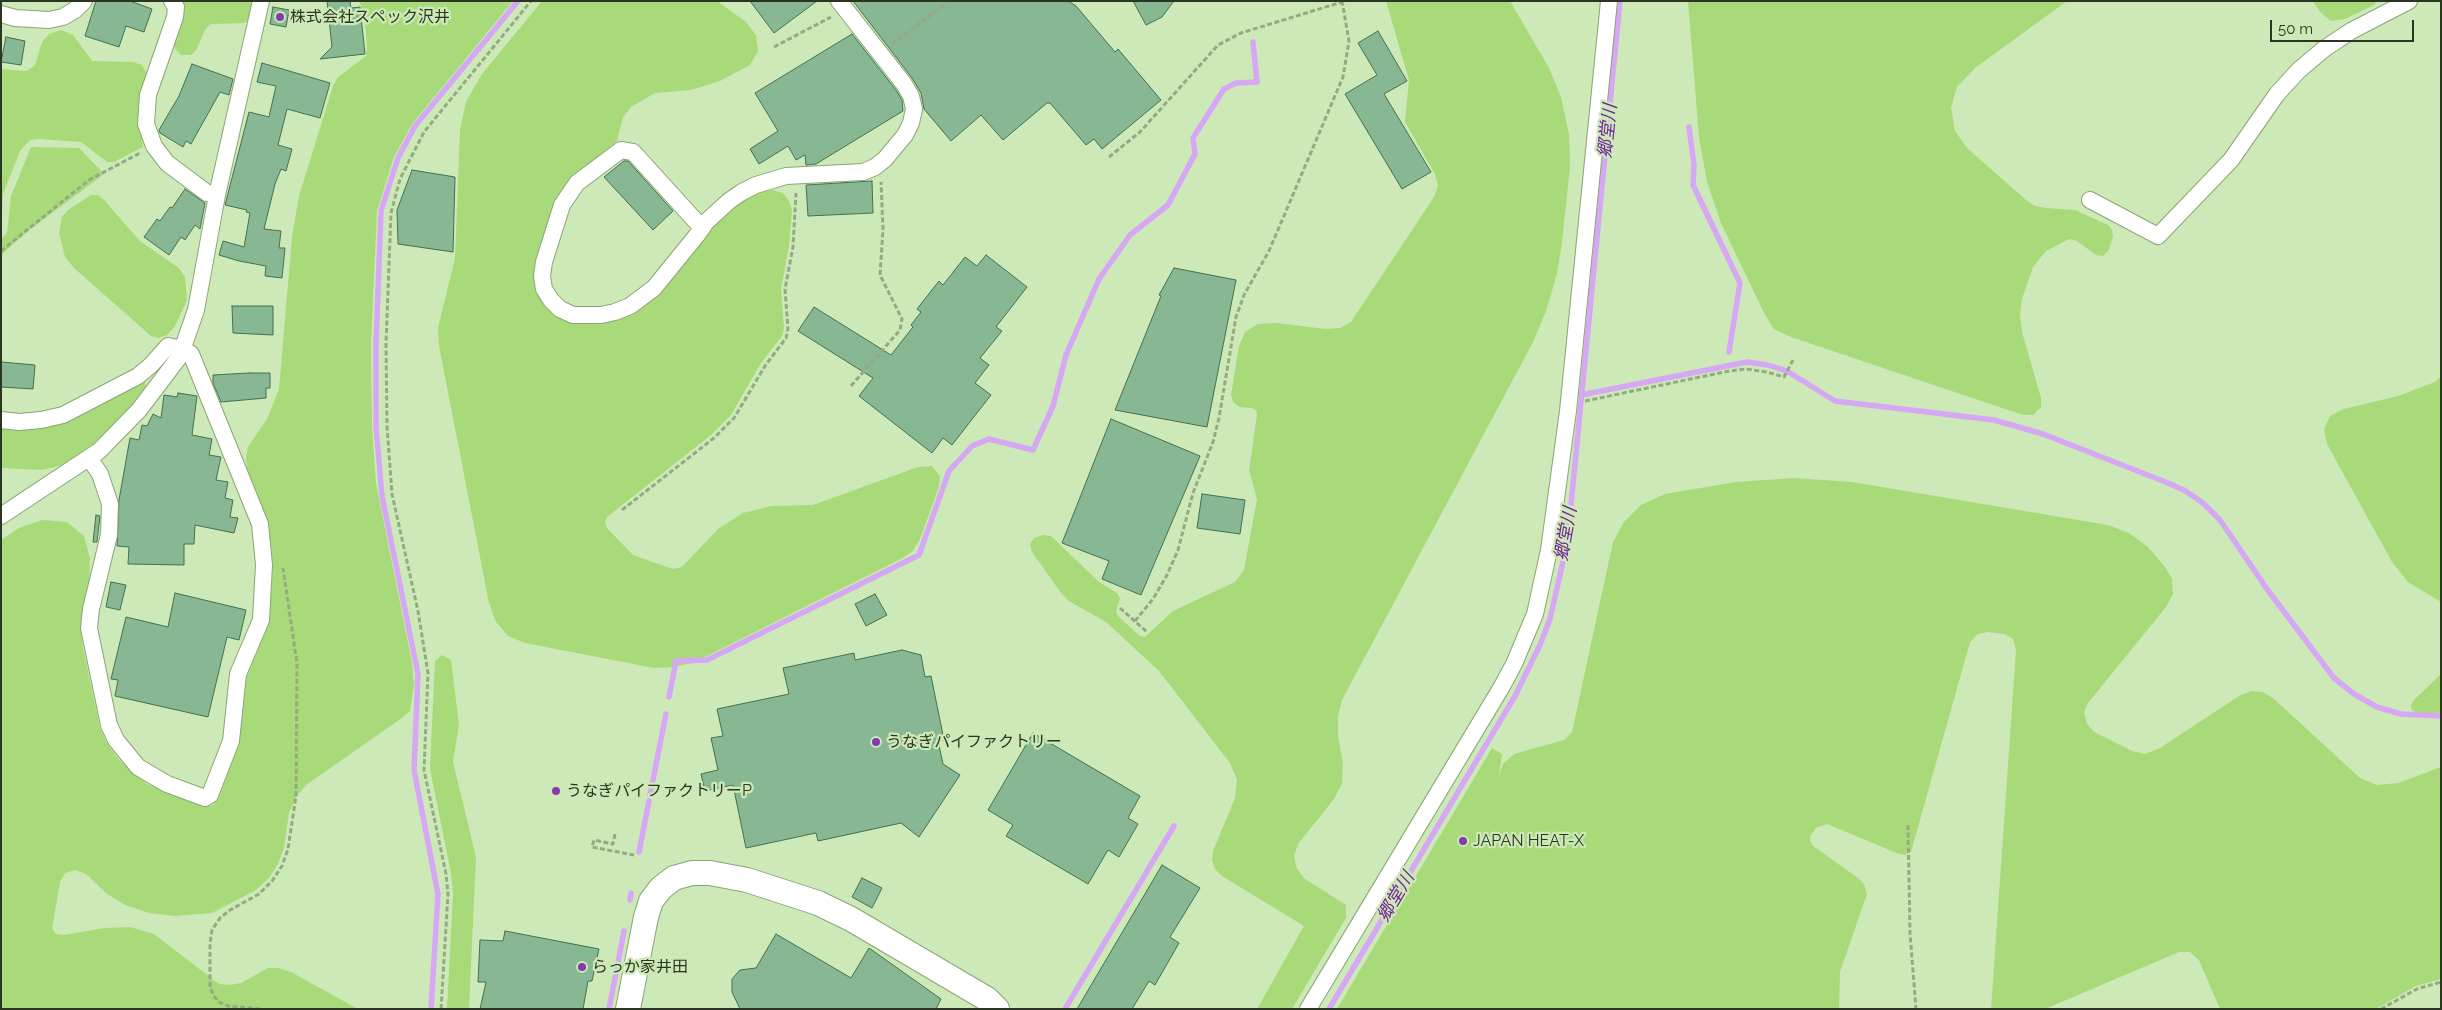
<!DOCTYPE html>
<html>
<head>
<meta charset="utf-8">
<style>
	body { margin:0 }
	#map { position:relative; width:2442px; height:1010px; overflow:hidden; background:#cde9b7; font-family:Raleway,sans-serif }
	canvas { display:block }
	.frame { position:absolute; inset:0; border:2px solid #2b3622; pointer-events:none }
	.scale { position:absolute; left:2270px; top:20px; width:144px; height:22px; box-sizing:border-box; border:2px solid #2b3622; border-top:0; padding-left:6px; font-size:15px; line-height:18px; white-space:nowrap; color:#2b3622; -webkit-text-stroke:4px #cde9b7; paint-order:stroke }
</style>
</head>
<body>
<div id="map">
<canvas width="2442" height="1010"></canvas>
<div class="frame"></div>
<div class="scale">50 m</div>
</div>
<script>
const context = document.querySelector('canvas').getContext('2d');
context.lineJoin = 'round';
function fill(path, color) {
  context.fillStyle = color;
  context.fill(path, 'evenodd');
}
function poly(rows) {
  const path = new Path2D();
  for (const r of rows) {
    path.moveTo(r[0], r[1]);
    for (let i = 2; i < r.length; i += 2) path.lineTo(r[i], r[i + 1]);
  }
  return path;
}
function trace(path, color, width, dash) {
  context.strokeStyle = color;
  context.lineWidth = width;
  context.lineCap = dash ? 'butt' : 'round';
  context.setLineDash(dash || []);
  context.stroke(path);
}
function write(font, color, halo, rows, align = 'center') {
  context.font = font + ' Raleway,"Noto Sans JP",sans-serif';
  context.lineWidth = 4.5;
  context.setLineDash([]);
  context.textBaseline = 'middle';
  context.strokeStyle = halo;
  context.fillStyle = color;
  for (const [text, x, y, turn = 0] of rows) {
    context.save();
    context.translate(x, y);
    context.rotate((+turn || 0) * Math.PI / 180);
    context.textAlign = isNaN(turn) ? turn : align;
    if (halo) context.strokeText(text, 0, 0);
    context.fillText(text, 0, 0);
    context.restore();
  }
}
const green = poly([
	[181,1,252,1,249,18,245,23,211,24,205,30,197,49,191,55,181,55,175,49,174,41],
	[359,1,513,1,412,124,394,157,377,211,371,344,372,427,376,483,412,663,414,685,410,711,402,718,306,785,296,797,289,813,284,848,278,864,269,878,256,890,212,913,174,916,149,913,125,905,106,893,86,874,75,870,65,873,60,882,52,928,56,934,64,935,104,928,130,927,154,934,219,984,230,985,241,983,268,968,279,968,291,972,358,1009,1,1009,1,540,19,528,42,520,67,522,84,536,90,559,89,581,81,628,83,648,100,728,108,745,119,760,147,784,203,806,212,806,218,800,239,742,247,676,269,622,273,565,268,522,247,471,246,458,248,447,267,419,279,389,292,237,299,196,333,86,338,77,366,56,367,45,364,14],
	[542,1,717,1,746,22,756,35,758,51,750,65,720,81,691,90,655,93,631,107,623,117,617,141,572,178,563,189,556,202,536,261,570,322,602,322,633,312,647,304,660,293,712,227,733,206,759,192,772,190,783,193,789,201,792,210,789,246,781,289,784,329,782,336,761,363,731,415,711,435,607,517,605,522,607,528,633,555,673,569,682,567,718,529,743,513,771,506,813,505,918,467,932,466,940,476,939,487,920,539,913,551,901,559,693,663,673,667,654,668,525,643,508,636,496,622,489,603,439,346,438,328,455,258,460,130,466,102,482,74],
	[1386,1,1510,1,1549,68,1561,97,1569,134,1570,167,1562,242,1557,274,1546,311,1533,342,1342,700,1338,716,1338,735,1343,764,1342,783,1334,799,1298,844,1294,856,1297,869,1305,879,1346,905,1346,918,1292,1009,1257,1009,1304,926,1222,876,1215,869,1212,860,1213,851,1235,798,1237,780,1230,763,1159,671,1106,622,1069,601,1061,593,1032,552,1030,544,1034,538,1043,535,1051,536,1099,582,1117,593,1120,598,1116,612,1119,617,1140,636,1145,637,1173,611,1235,582,1244,570,1257,499,1249,470,1257,415,1256,410,1252,408,1239,407,1233,402,1231,395,1239,346,1245,332,1258,324,1277,323,1325,329,1340,328,1351,322,1434,197,1438,186,1435,174,1405,122,1409,80],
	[1688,1,2067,1,1975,68,1957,87,1951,108,1955,131,1967,148,2026,200,2035,206,2046,208,2075,210,2108,225,2112,230,2113,237,2109,250,2103,256,2096,255,2077,241,2069,239,2046,251,2033,267,2022,299,2020,314,2022,332,2041,398,2041,407,2033,415,2023,415,1791,337,1774,329,1764,313,1721,223,1707,182,1699,137],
	[2313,1,2377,1,2374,5,2345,19,2331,21,2321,13],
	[61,30,73,35,92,61,133,62,142,65,146,72,145,82,138,109,143,147,114,162,107,162,81,142,40,139,30,140,20,151,3,194,1,230,1,69,27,71,35,65,42,42,49,34],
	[31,147,79,148,104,174,28,231,1,255,1,239,7,233,11,196],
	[91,195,98,195,104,200,140,241,179,268,185,277,187,300,175,326,167,335,158,338,151,336,74,268,65,257,59,233,62,217,68,210],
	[2441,376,2441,602,2408,582,2392,562,2327,444,2324,429,2330,416,2344,409,2398,396,2435,382],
	[141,380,145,382,146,386,132,405,93,444,62,465,42,470,1,468,1,425,19,426],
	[1794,478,1852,482,2108,525,2129,533,2148,547,2165,567,2172,579,2173,594,2166,607,2088,703,2084,712,2087,724,2094,732,2132,751,2145,754,2160,748,2239,696,2251,691,2263,692,2273,698,2360,778,2377,785,2398,783,2441,767,2441,979,2416,986,2376,1009,2220,1009,2199,960,2190,952,2179,952,2045,1009,1991,1009,2016,650,2013,639,2004,634,1988,632,1978,634,1970,642,1911,852,1905,855,1899,854,1827,824,1816,828,1811,835,1810,840,1813,846,1858,878,1864,884,1867,894,1840,972,1839,1009,1337,1009,1492,748,1502,754,1499,775,1503,764,1514,754,1564,740,1572,732,1613,542,1624,522,1641,505,1665,494,1736,482],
	[442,655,451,660,459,725,453,762,476,857,469,1009,447,1009,453,893,451,873,430,769,435,661],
	[2441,674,2441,713,2417,713,2412,710,2411,705,2414,700]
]);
const stream = poly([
	[1689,127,1694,165,1693,185,1740,283,1729,352],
	[1581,395,1747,362,1768,365,1787,371,1835,401,1994,420,2043,434,2163,481,2184,490,2203,503,2220,520,2267,589,2334,678,2354,694,2377,707,2401,714,2441,716],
	[669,697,676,661,707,660,919,555,949,471,972,446,989,439,1033,450,1053,406,1066,355,1099,279,1130,235,1168,205,1195,154,1193,138,1224,89,1236,83,1257,82,1253,42],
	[650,795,666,714],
	[639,852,649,801],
	[630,900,631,893],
	[431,1009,438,894,414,770,418,674,382,496,376,427,376,344,381,211,398,158,415,126,518,1],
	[609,1009,624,931],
	[1065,1009,1174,826],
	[1329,1009,1515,696,1540,645,1550,619,1565,553,1570,515,1620,1]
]);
const building = poly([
	[96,1,130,1,152,9,144,32,126,26,119,47,85,36,96,1],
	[327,1,350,1,351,8,360,7,365,54,320,59,332,47,327,1],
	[750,1,817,1,774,33,750,1],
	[853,1,1068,1,1076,6,1115,52,1118,49,1161,100,1102,149,1094,139,1086,145,1050,103,1047,103,1003,140,981,115,951,141,924,109,921,93,912,78,853,1],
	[1133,1,1174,1,1162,17,1146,25,1133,1],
	[273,7,289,10,286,27,270,24,273,7],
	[1378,31,1407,81,1384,94,1431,172,1402,189,1345,94,1377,75,1358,43,1378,31],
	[852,34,896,90,902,100,903,111,816,164,806,165,805,155,796,160,788,146,759,164,750,149,778,131,755,93,852,34],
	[6,37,25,41,21,65,1,62,6,37],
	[262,63,330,83,320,118,287,109,278,145,292,149,286,171,281,169,275,184,264,229,281,231,279,248,285,248,282,278,265,276,266,266,239,261,219,255,223,241,244,247,250,213,246,212,247,210,225,205,249,112,269,117,276,86,257,82,262,63],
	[192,64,233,79,229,95,220,92,191,144,186,141,183,147,160,133,159,130,179,96,192,64],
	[624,161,628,161,673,211,653,230,604,177,624,161],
	[412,170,455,177,453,252,398,244,397,210,412,170],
	[872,181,873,213,808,216,806,185,872,181],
	[185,189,205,203,200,229,195,225,185,240,181,237,169,255,144,237,157,219,160,221,170,207,172,208,185,189],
	[986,255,1027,287,996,327,1002,331,980,358,989,365,975,383,991,395,952,445,943,438,932,453,859,396,873,378,798,331,814,307,891,355,913,327,911,325,921,312,917,309,939,281,943,285,965,257,977,266,986,255],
	[1174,268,1236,280,1207,427,1115,410,1161,296,1159,295,1174,268],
	[232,306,273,306,273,335,233,333,232,306],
	[1,362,35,365,33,389,1,387,1,362],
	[249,373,270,373,270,388,266,388,266,398,221,402,213,383,213,375,249,373],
	[178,393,197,396,192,435,212,439,209,455,221,457,216,480,228,482,225,498,233,500,230,517,238,518,234,533,195,525,194,544,184,544,184,565,128,564,129,547,117,546,119,500,130,438,139,440,142,425,147,426,153,414,161,418,164,395,177,397,178,393],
	[1111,419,1200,456,1141,595,1102,579,1109,561,1062,543,1111,419],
	[1202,494,1245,500,1240,534,1197,528,1202,494],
	[96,515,100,516,97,542,93,542,96,515],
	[111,582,126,585,120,610,106,607,111,582],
	[175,593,246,610,239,640,227,637,208,717,115,696,118,680,111,679,126,617,168,627,175,593],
	[875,594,887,615,866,626,855,604,875,594],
	[902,650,921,655,925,677,931,676,944,740,938,741,943,764,960,775,919,837,901,823,818,841,816,833,746,848,733,785,705,791,701,774,718,770,711,738,723,736,717,709,789,694,783,668,854,653,855,660,902,650],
	[1033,733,1140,796,1128,818,1138,824,1119,857,1108,850,1088,884,1006,836,1013,825,988,810,1033,733],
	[1162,865,1200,888,1170,937,1179,943,1155,985,1149,981,1132,1009,1077,1009,1162,865],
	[862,878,882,888,872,908,852,897,862,878],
	[505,931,599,949,592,981,588,981,583,1009,480,1009,486,982,478,982,480,940,503,941,505,931],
	[776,934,851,978,869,948,941,999,936,1009,740,1009,732,992,732,979,740,970,756,968,776,934]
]);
const path = poly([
	[892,44,948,2],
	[774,47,831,17],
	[1109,157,1140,132,1218,45,1241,33,1342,2],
	[1,251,89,180,140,153],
	[851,386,900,330,902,319,880,275,883,229,881,182],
	[1585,401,1729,371,1746,369,1767,372,1784,377,1793,360],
	[622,510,714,438,734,418,765,366,786,338,788,329,785,289,793,247,796,193],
	[1120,608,1147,632],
	[1135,621,1153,599,1167,575,1178,550,1193,493,1213,442,1219,418,1236,317,1244,295,1269,251,1343,77,1349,41,1342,1],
	[1908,825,1910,933,1916,1009],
	[615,834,613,844,594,840,592,847,634,855],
	[260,1009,228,1006,219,1002,213,995,210,985,210,943,212,930,220,918,230,910,259,894,272,881,282,866,288,849,296,796,297,663,283,568],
	[441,1009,448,894,446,874,424,770,428,673,418,611,392,494,387,426,386,344,391,213,400,179,424,132,531,1],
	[2381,1009,2417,989,2441,982]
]);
const street = poly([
	[172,1,176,7,175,17,148,95,146,124,154,146,167,163,207,193,217,195],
	[1,14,15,18,49,20,63,17,75,10,84,1],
	[2090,200,2158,236,2231,160,2277,94,2299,70,2324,49,2351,31,2409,1],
	[702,228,633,152,621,150,577,183,562,205,544,262,542,276,544,289,551,300,560,309,573,315,601,315,615,312,630,306,654,288,697,235,702,228,706,222,729,201,742,192,756,185,786,176,863,172,875,167,885,159,905,135,911,123,914,109,911,96,904,84,839,1],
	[1,420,19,422,41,420,63,415,138,376,151,365,168,346,183,349,191,354,260,524,264,565,261,620,238,674,231,741,210,795,205,798,167,784,138,767,116,740,109,725,89,628,91,609,109,535,110,504,100,474,89,458],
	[1,516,99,451,139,410,180,356,196,310,217,195,261,1],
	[1308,1009,1501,688,1514,664,1535,614,1549,550,1568,411,1609,1]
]);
const secondary = poly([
	[628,1009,646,917,651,901,661,888,674,878,692,873,710,873,747,880,818,903,851,919,987,999,997,1009]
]);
const markers = [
	[280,17,5,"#853bad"],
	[876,742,5,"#853bad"],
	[556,791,5,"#853bad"],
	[1463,841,5,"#853bad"],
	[582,967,5,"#853bad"]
];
const poiNames = [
	["株式会社スペック沢井",290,17],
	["うなぎパイファクトリー",886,742],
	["うなぎパイファクトリーP",566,791],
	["JAPAN HEAT-X",1473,841],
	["らっか家井田",592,967]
];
const waterNames = [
	["郷堂川",1608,131,-84],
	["郷堂川",1566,534,-80],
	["郷堂川",1396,897,-59]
];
fill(green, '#a8da7a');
trace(stream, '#d6a7f5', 5.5);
fill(building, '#88b793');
trace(building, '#43704f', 1);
trace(street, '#8ba576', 18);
trace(secondary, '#8ba576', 26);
trace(path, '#94aa83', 3, [5, 2.5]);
trace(street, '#fff', 16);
trace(secondary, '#fff', 24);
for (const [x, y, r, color] of markers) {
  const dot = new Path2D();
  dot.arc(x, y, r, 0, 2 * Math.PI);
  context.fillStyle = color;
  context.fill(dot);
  trace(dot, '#cde9b7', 2);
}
write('16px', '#2b3622', '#cde9b7', poiNames, 'left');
write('italic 18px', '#722698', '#cde9b7', waterNames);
</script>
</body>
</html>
